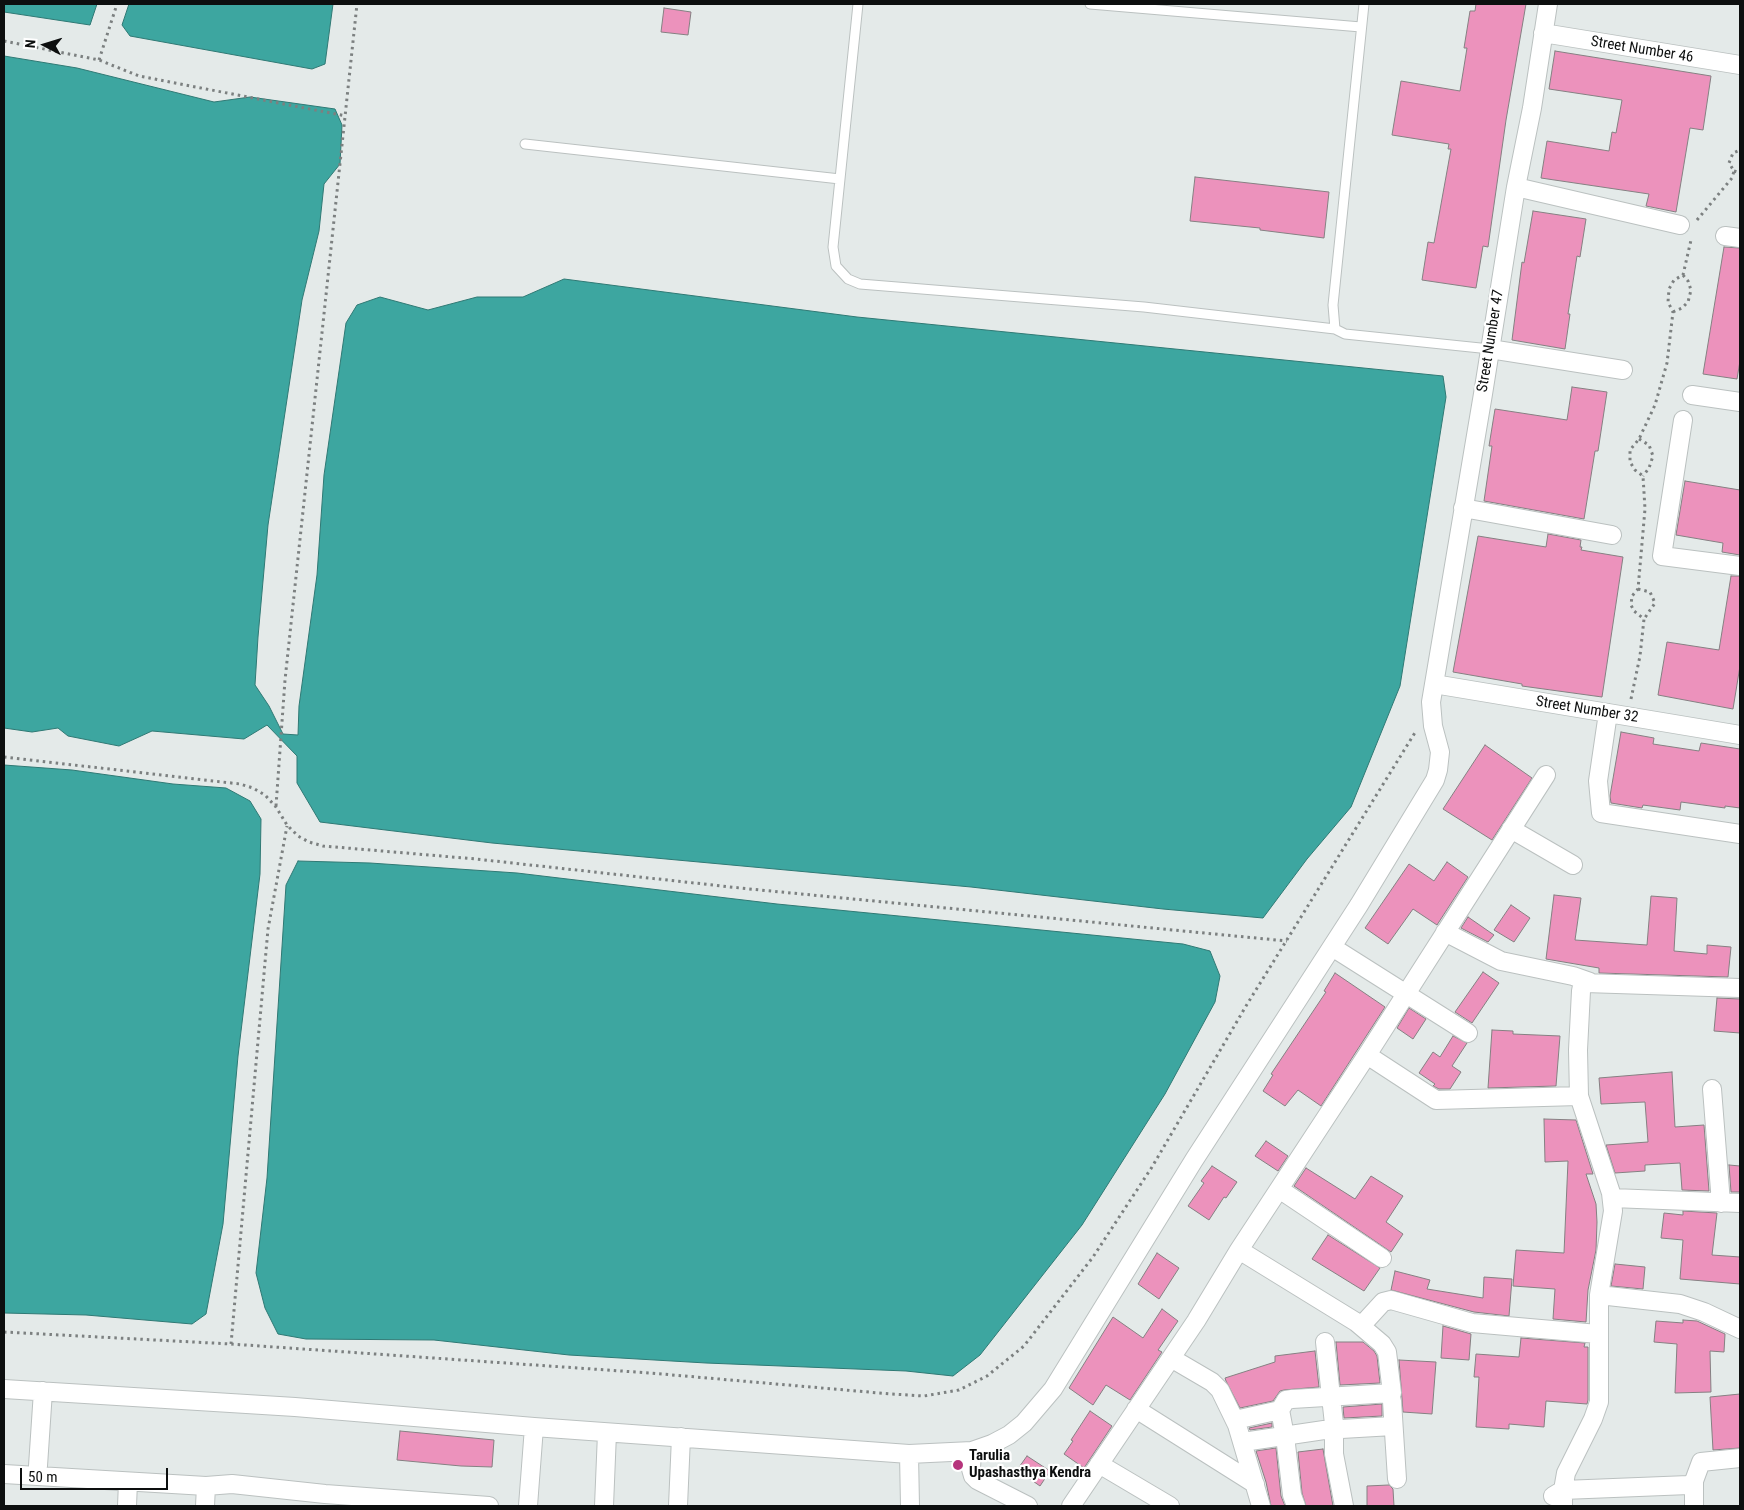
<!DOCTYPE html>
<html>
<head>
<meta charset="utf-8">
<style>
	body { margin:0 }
	#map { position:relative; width:1744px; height:1510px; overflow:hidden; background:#e4eae9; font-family:"Roboto Condensed",sans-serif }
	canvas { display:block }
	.frame { position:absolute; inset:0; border:5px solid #0d0f0f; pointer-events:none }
	.north { position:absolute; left:20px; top:20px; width:50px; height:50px; -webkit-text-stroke:4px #fff; paint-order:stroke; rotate:275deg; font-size:14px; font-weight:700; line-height:20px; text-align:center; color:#0d0f0f }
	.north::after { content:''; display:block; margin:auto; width:18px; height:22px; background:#0d0f0f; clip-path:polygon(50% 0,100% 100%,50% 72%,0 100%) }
	.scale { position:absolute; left:20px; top:1468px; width:148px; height:22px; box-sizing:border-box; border:2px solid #0d0f0f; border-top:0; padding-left:6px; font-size:15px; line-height:18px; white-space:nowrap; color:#0d0f0f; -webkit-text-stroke:4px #fff; paint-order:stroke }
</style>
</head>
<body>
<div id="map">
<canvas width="1744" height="1510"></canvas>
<div class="frame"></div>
<div class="north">N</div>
<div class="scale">50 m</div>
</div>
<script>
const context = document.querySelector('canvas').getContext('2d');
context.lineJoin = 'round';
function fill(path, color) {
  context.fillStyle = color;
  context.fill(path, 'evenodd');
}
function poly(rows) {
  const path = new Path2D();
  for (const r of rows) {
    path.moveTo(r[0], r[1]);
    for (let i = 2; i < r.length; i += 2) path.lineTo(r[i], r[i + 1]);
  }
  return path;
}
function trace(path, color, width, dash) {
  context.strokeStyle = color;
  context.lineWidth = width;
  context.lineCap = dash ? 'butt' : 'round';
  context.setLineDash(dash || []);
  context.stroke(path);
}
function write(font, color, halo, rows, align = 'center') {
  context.font = font + ' "Roboto Condensed",sans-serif';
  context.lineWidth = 4.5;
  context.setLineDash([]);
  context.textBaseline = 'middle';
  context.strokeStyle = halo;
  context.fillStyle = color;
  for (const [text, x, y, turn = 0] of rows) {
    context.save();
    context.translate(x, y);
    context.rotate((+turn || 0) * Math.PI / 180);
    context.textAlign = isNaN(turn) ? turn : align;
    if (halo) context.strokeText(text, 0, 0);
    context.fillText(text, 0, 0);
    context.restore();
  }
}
const water = poly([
	[4,4,97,4,90,25,4,12,4,4],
	[129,4,333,4,325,64,312,69,130,36,122,25,129,4],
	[4,56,77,68,214,102,250,97,335,109,342,125,340,164,324,184,319,231,302,300,268,525,258,637,255,685,269,706,283,734,298,735,299,706,317,575,324,475,346,323,357,305,380,297,428,310,477,297,523,297,564,279,857,317,1443,376,1446,397,1400,686,1351,807,1307,859,1263,918,1163,909,971,887,492,843,320,822,297,783,297,756,267,725,244,739,152,731,119,746,68,736,58,728,32,732,4,728,4,56],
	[4,765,72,770,173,784,226,788,250,801,261,819,260,874,238,1056,223,1224,206,1314,192,1324,86,1315,4,1313,4,765],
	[298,861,370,863,517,873,777,904,1183,944,1210,951,1220,976,1215,1002,1165,1094,1082,1225,980,1355,953,1376,906,1371,706,1363,569,1355,434,1340,306,1339,278,1334,265,1308,256,1273,267,1178,286,885,298,861]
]);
const building = poly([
	[1476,4,1526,4,1506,120,1488,247,1483,246,1476,288,1422,280,1428,242,1434,243,1451,149,1448,149,1449,144,1392,135,1401,81,1460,91,1467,48,1464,48,1470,11,1475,11,1476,4],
	[664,8,691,12,688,35,661,32,664,8],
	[1555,51,1711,76,1703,130,1690,128,1676,212,1646,206,1649,194,1541,178,1547,141,1609,151,1612,132,1616,133,1622,100,1549,89,1555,51],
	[1195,177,1329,192,1324,238,1260,230,1260,228,1190,221,1195,177],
	[1533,211,1586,219,1580,257,1577,256,1568,314,1570,314,1565,349,1512,340,1522,262,1524,263,1533,211],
	[1724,247,1740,248,1740,361,1737,379,1703,374,1724,247],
	[1572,387,1607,392,1598,451,1595,451,1584,519,1484,501,1492,446,1489,446,1495,409,1567,420,1572,387],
	[1685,481,1740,490,1740,555,1722,552,1723,543,1676,535,1685,481],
	[1548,534,1581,540,1580,547,1582,547,1581,550,1623,557,1602,697,1522,686,1522,684,1453,672,1478,536,1546,547,1548,534],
	[1731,576,1740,576,1740,666,1733,709,1658,695,1667,642,1719,650,1731,576],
	[1621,732,1654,738,1653,744,1699,751,1701,743,1740,749,1740,808,1725,806,1725,808,1681,802,1680,810,1643,805,1642,808,1611,803,1610,796,1621,732],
	[1485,745,1532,778,1492,840,1443,809,1485,745],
	[1447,862,1468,877,1437,925,1413,909,1388,944,1365,928,1409,864,1434,881,1447,862],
	[1554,895,1581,898,1575,940,1647,945,1651,896,1677,898,1674,951,1707,954,1707,945,1731,947,1728,977,1599,973,1599,968,1546,959,1554,895],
	[1511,905,1530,918,1514,942,1494,930,1511,905],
	[1468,917,1494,935,1488,942,1461,928,1468,917],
	[1483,972,1499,983,1472,1023,1455,1012,1483,972],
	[1335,973,1385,1007,1321,1106,1298,1090,1285,1106,1263,1091,1273,1075,1271,1074,1326,992,1324,991,1335,973],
	[1717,998,1740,999,1740,1033,1714,1031,1717,998],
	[1409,1008,1426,1019,1413,1039,1397,1028,1409,1008],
	[1492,1030,1513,1031,1513,1034,1560,1036,1556,1086,1488,1088,1492,1030],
	[1453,1036,1467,1043,1452,1066,1461,1072,1450,1089,1439,1089,1433,1086,1435,1084,1419,1073,1433,1052,1440,1057,1453,1036],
	[1672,1072,1675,1127,1704,1125,1709,1191,1682,1190,1680,1163,1645,1165,1645,1171,1615,1173,1606,1145,1648,1142,1645,1102,1601,1104,1599,1078,1672,1072],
	[1544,1119,1576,1120,1593,1174,1586,1174,1596,1204,1597,1222,1596,1250,1588,1290,1586,1322,1553,1319,1555,1289,1513,1286,1516,1250,1564,1253,1568,1161,1545,1162,1544,1119],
	[1266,1141,1288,1156,1278,1171,1255,1156,1266,1141],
	[1729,1165,1740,1166,1740,1192,1731,1192,1729,1165],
	[1212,1166,1237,1182,1226,1198,1224,1197,1209,1220,1188,1206,1204,1183,1201,1181,1212,1166],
	[1306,1168,1355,1199,1371,1176,1403,1196,1386,1222,1403,1234,1391,1252,1294,1186,1306,1168],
	[1683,1211,1717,1213,1712,1255,1740,1257,1740,1284,1680,1279,1683,1240,1661,1238,1664,1213,1683,1215,1683,1211],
	[1328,1235,1380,1268,1364,1291,1312,1259,1328,1235],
	[1157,1253,1179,1268,1159,1299,1138,1284,1157,1253],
	[1615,1264,1645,1267,1643,1289,1611,1286,1615,1264],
	[1395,1271,1430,1280,1427,1289,1483,1298,1484,1277,1512,1279,1509,1316,1474,1312,1391,1290,1395,1271],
	[1162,1309,1178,1321,1158,1350,1162,1352,1130,1400,1106,1385,1093,1405,1069,1388,1113,1317,1143,1338,1162,1309],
	[1683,1320,1697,1321,1725,1334,1724,1352,1710,1351,1711,1392,1675,1393,1677,1344,1654,1342,1656,1321,1683,1323,1683,1320],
	[1443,1326,1471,1334,1469,1360,1441,1358,1443,1326],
	[1521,1338,1585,1343,1584,1347,1588,1347,1588,1400,1587,1404,1546,1401,1544,1427,1509,1424,1509,1429,1476,1427,1479,1377,1474,1377,1476,1354,1519,1357,1521,1338],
	[1336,1342,1363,1342,1374,1351,1377,1356,1380,1383,1340,1385,1336,1342],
	[1315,1351,1319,1387,1284,1390,1280,1391,1273,1401,1240,1408,1226,1381,1225,1378,1275,1362,1275,1356,1315,1351],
	[1399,1360,1436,1362,1432,1414,1403,1412,1399,1360],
	[1740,1394,1740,1448,1713,1450,1710,1397,1740,1394],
	[1382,1404,1382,1416,1344,1418,1343,1407,1382,1404],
	[1090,1411,1112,1426,1084,1468,1064,1454,1073,1441,1071,1440,1090,1411],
	[1272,1423,1272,1427,1250,1430,1249,1428,1272,1423],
	[400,1431,494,1440,492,1467,461,1466,397,1460,400,1431],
	[1276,1448,1281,1496,1285,1506,1271,1506,1266,1482,1256,1451,1276,1448],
	[1323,1449,1333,1506,1306,1506,1302,1493,1298,1452,1323,1449],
	[1027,1456,1050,1471,1040,1486,1017,1470,1027,1456],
	[1389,1485,1393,1489,1394,1506,1367,1506,1367,1486,1389,1485]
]);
const path = poly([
	[4,41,99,60,139,76,346,116],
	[99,60,117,4],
	[1734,171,1740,173],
	[1697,220,1732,178,1734,171,1729,163,1733,153,1740,150],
	[1673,312,1682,308,1688,302,1691,290,1688,281,1683,275],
	[1639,439,1649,445,1653,456,1649,468,1643,476],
	[1638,589,1650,592,1655,603,1644,619],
	[1631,699,1640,656,1644,619,1634,611,1631,605,1632,596,1638,589,1645,509,1643,476,1635,470,1630,462,1630,450,1639,439,1655,405,1667,363,1673,312,1668,302,1669,289,1674,280,1683,275,1691,240],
	[4,757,240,784,253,788,265,795,276,807,287,825,298,836,309,842,323,846,476,859,740,888,1287,941],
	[276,806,285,680,357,4],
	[4,1332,231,1344,650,1373,891,1394,924,1396,959,1390,987,1376,1024,1346,1093,1257,1152,1167,1246,1006,1416,731],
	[231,1344,268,929,287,826]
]);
const lane = poly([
	[858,4,833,247,836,266,848,279,860,284,1144,307,1335,329],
	[1090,4,1361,27],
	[1364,4,1333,305,1335,329,1345,334,1490,349],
	[525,144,840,179]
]);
const street = poly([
	[1543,33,1740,65],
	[1516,187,1680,225],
	[1725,236,1740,238],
	[1490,349,1623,370],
	[1692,395,1740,402],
	[1683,420,1662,556,1740,566],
	[1463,508,1612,535],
	[1434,684,1740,735],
	[1608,713,1598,781,1601,813,1740,834],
	[1511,829,1573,865],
	[1445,932,1501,961,1573,976,1590,982],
	[1332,947,1468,1033],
	[1367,1055,1436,1100,1579,1096,1611,1193,1613,1211,1599,1295,1599,1402,1593,1419,1566,1473,1563,1490,1563,1506],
	[1712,1089,1721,1203],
	[1579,1096,1578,1050,1581,991,1582,986,1585,983,1740,988],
	[1279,1189,1382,1258],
	[1612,1198,1740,1203],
	[1599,1295,1680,1304,1704,1312,1740,1329],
	[1361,1326,1383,1302,1391,1300,1472,1323,1598,1334],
	[1325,1342,1334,1424,1334,1454,1344,1506],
	[1171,1358,1212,1382,1220,1390,1237,1425,1261,1506],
	[4,1389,295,1407,534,1427,909,1454,972,1451,992,1444,1009,1435,1024,1423,1053,1389,1194,1160,1359,905,1435,780,1438,770,1440,752,1433,726,1431,702,1483,394,1516,187,1532,108,1548,4],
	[1392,1401,1397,1479],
	[1136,1409,1255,1484],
	[1280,1410,1285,1436,1292,1495,1296,1506],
	[1235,1420,1280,1410,1286,1400,1292,1399,1392,1393,1387,1352,1382,1344,1356,1322,1239,1250],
	[1243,1442,1324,1430,1393,1426],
	[972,1451,971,1469,973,1476,977,1480,1028,1506],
	[909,1454,910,1506],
	[1099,1464,1170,1506],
	[38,1466,43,1391],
	[4,1474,206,1486,232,1484,325,1494,489,1506],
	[1553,1496,1563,1490,1689,1485,1694,1481,1701,1462,1740,1458],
	[127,1506,128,1482],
	[205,1506,206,1486],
	[528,1506,534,1427],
	[604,1506,607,1433],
	[678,1506,681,1437],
	[1071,1506,1196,1321,1239,1250,1367,1055,1546,775],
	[1694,1506,1694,1481]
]);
const markers = [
	[958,1465,6,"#b6347c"]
];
const streetNames = [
	["Street Number 46",1642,50,9],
	["Street Number 47",1491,341,-81],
	["Street Number 32",1587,710,9]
];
const poiNames = [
	["Tarulia",969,1456],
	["Upashasthya Kendra",969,1473]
];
fill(water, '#3da6a0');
trace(water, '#2f7974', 1);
fill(building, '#ec92bc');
trace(building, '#858082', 1);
trace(lane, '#bbc1c0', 11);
trace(street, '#bbc1c0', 20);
trace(path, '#7c8080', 3, [2.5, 4]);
trace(lane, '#fff', 9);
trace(street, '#fff', 18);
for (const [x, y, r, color] of markers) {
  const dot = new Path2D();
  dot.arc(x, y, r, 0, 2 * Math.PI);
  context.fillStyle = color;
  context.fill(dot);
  trace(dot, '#fff', 2);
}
write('15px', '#0d0f0f', '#fff', streetNames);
write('bold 15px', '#0d0f0f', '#fff', poiNames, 'left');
</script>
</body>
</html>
